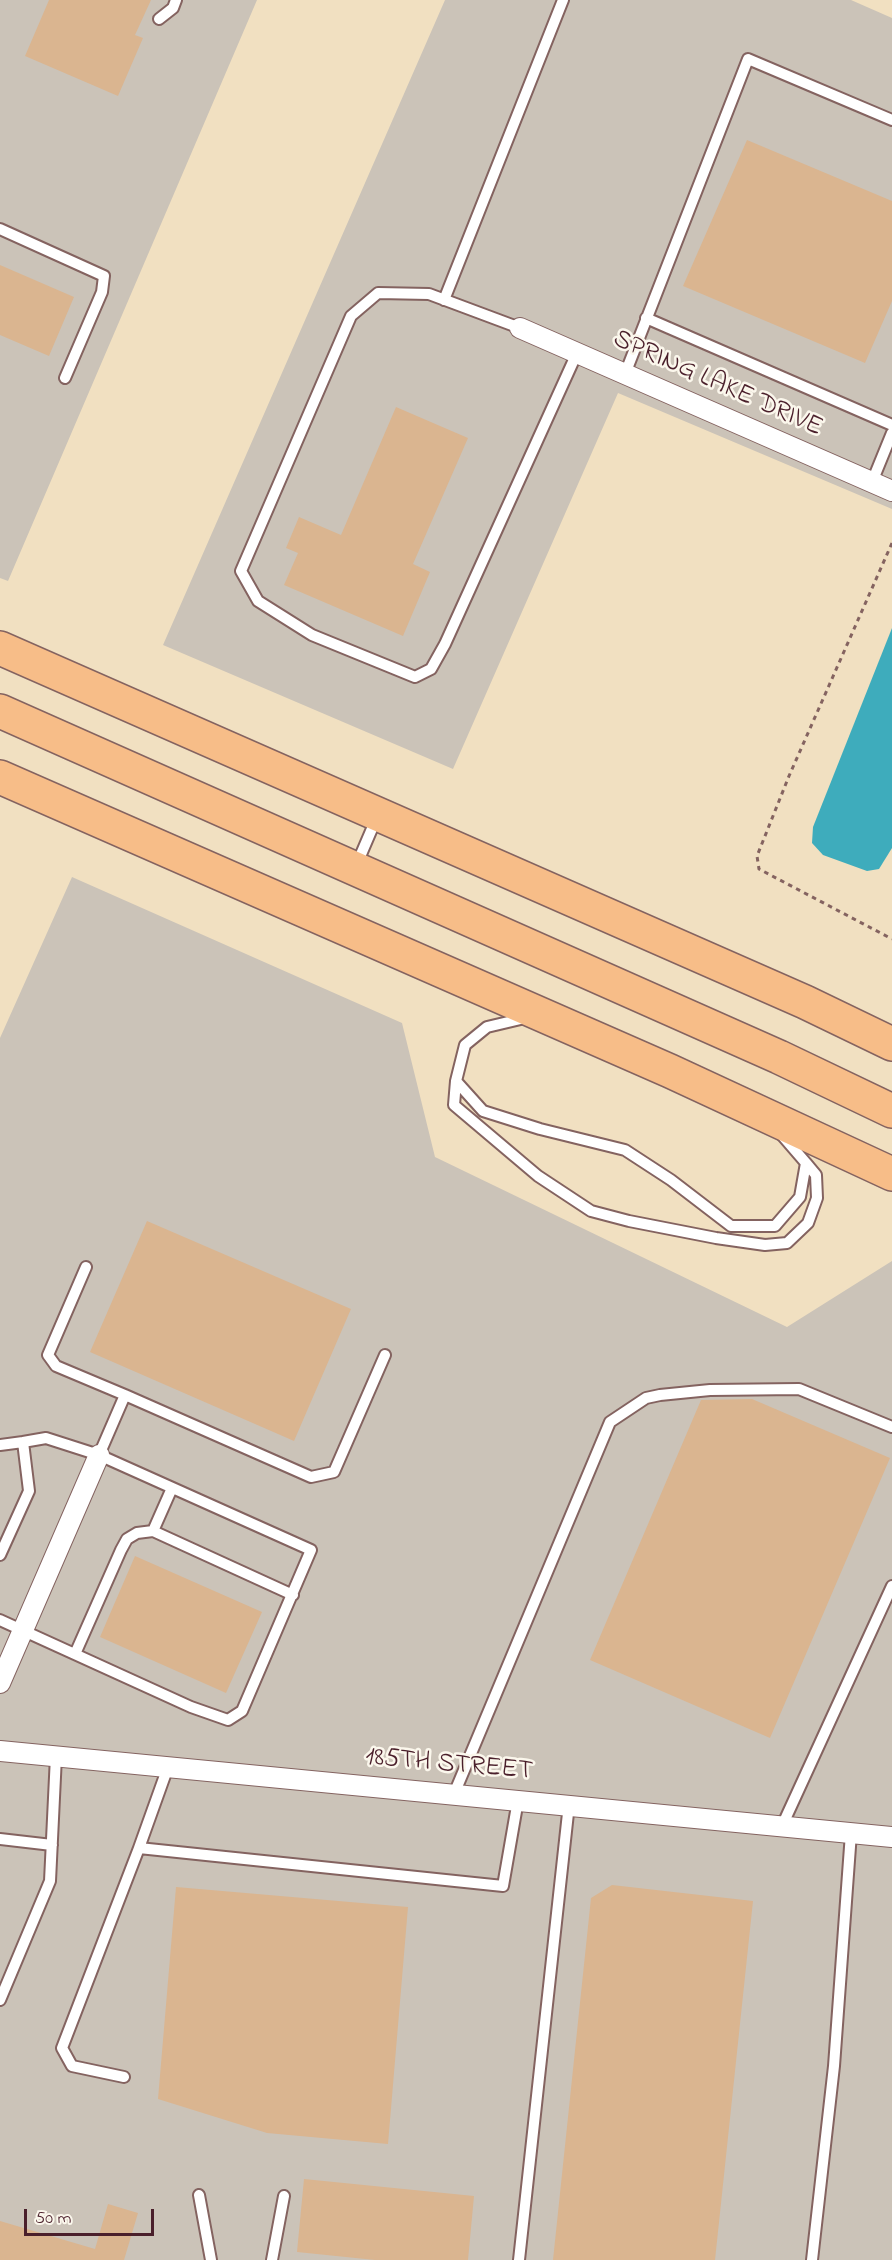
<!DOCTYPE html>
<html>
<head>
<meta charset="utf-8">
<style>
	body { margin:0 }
	#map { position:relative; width:892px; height:2260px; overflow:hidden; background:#f1e0c1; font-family:"Indie Flower",sans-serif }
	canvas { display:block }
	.scale { position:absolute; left:24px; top:2209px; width:130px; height:27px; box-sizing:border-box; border:3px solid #4a1f2b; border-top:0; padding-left:8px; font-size:18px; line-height:21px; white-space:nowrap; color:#4a1f2b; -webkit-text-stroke:4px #fbf7ec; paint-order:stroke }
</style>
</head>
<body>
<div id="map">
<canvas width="892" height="2260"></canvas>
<div class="scale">50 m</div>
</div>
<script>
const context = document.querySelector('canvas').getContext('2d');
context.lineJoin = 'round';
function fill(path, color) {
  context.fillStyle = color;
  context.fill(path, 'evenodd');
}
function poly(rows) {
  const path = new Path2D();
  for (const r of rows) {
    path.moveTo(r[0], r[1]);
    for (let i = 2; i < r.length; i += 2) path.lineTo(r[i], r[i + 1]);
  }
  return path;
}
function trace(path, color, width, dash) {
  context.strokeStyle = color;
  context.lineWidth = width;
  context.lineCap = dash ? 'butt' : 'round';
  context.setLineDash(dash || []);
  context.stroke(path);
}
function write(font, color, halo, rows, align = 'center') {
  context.font = font + ' "Indie Flower",sans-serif';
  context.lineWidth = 5;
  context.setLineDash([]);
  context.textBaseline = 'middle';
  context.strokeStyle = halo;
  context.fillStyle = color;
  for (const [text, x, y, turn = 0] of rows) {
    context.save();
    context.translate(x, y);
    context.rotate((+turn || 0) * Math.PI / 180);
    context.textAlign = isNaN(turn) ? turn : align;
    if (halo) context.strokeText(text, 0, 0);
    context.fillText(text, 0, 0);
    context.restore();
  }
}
const industrial = poly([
	[0,0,257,0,8,581,0,578],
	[445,0,851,0,892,18,892,509,618,393,453,769,163,645],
	[72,877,402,1023,435,1157,787,1327,892,1261,892,2260,0,2260,0,1038]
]);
const water = poly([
	[892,628,892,848,879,869,867,871,823,855,812,843,813,827]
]);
const building = poly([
	[49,0,151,0,135,35,143,38,118,96,25,56],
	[747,140,892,201,892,301,865,363,683,286],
	[0,265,74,297,49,356,0,335],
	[396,407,468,438,413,564,430,572,403,636,284,585,298,553,286,548,299,517,341,535],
	[147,1221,351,1309,294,1441,90,1352],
	[752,1399,890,1458,770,1738,590,1660,701,1400],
	[135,1556,262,1612,226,1693,100,1637],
	[612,1885,753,1901,715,2260,553,2260,591,1898],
	[176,1887,408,1907,388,2144,267,2133,158,2099],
	[304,2179,474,2196,468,2260,375,2260,297,2252],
	[108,2204,138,2213,124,2260,0,2260,0,2221,95,2249]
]);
const path = poly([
	[892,543,789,776,757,856,759,869,892,939]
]);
const service = poly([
	[159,19,173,8,176,0],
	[0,229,104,276,102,292,65,378],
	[444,300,563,0],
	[646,318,892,425],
	[520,328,429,294,378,293,351,316,241,571,258,601,312,635,415,677,431,669,445,644,577,353],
	[625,374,748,59,892,120],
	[872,482,892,433],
	[356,866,377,817],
	[525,1018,487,1027,465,1045,456,1081,483,1111,540,1129,625,1150,671,1180,731,1226,775,1226,800,1197,806,1163,781,1134],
	[456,1081,454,1105,538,1176,591,1211,629,1221,716,1238,765,1245,787,1243,808,1223,817,1198,816,1175,806,1163],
	[86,1267,48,1355,56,1366,125,1395,99,1455],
	[125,1395,311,1477,334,1472,385,1355],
	[0,1445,23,1442],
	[153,1531,172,1488],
	[0,1555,29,1491,23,1442,46,1438,99,1455,311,1550,242,1711,228,1720,191,1707,0,1620],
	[75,1654,121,1550,127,1539,137,1533,153,1531,293,1595],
	[168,1767,139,1848,503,1886,518,1800],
	[454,1794,610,1422,646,1398,660,1395,710,1390,799,1389,892,1427],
	[782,1826,892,1586],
	[0,1839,52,1845],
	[0,2000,50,1881,56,1756],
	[124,2077,72,2066,62,2048,139,1848],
	[199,2195,211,2260],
	[272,2260,284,2196],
	[519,2260,569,1804],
	[812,2260,834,2066,851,1833]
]);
const minor = poly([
	[520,328,892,491],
	[0,1683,99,1455],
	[0,1751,892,1837]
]);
const motorway = poly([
	[0,648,805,1002,892,1044],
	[0,711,779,1057,892,1111],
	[0,777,670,1071,892,1174]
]);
const streetNames = [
	["SPRING LAKE DRIVE",717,385,24],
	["185TH STREET",449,1766,5]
];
fill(industrial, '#cbc3b8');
fill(water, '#3eacbc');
fill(building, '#dab590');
trace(service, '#846360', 14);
trace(minor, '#846360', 22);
trace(motorway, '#846360', 36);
trace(path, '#846360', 3, [4.5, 4.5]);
trace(service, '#fff', 10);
trace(minor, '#fff', 20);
trace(motorway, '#f7bd88', 33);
write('27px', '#4a1f2b', '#fbf7ec', streetNames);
</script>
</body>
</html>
